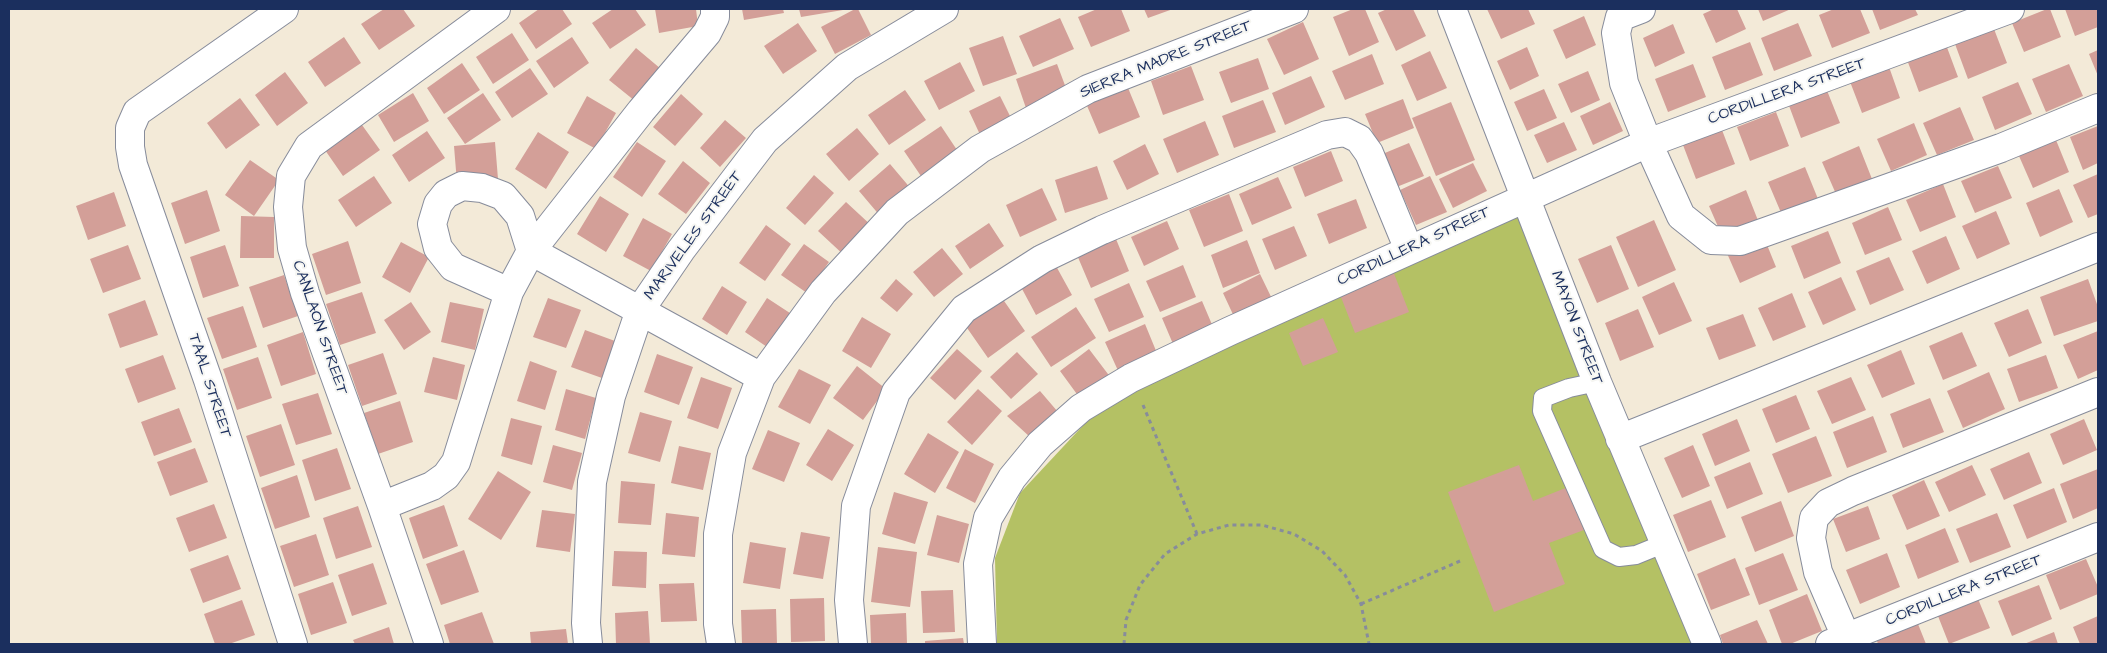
<!DOCTYPE html>
<html>
<head>
<meta charset="utf-8">
<style>
	body { margin:0 }
	#map { position:relative; width:2107px; height:653px; overflow:hidden; background:#f3ead8; font-family:"Architects Daughter",sans-serif }
	canvas { display:block }
	.frame { position:absolute; inset:0; border:10px solid #1b2f5e; pointer-events:none }
</style>
</head>
<body>
<div id="map">
<canvas width="2107" height="653"></canvas>
<div class="frame"></div>
</div>
<script>
const context = document.querySelector('canvas').getContext('2d');
context.lineJoin = 'round';
function fill(path, color) {
  context.fillStyle = color;
  context.fill(path, 'evenodd');
}
function poly(rows) {
  const path = new Path2D();
  for (const r of rows) {
    path.moveTo(r[0], r[1]);
    for (let i = 2; i < r.length; i += 2) path.lineTo(r[i], r[i + 1]);
  }
  return path;
}
function trace(path, color, width, dash) {
  context.strokeStyle = color;
  context.lineWidth = width;
  context.lineCap = dash ? 'butt' : 'round';
  context.setLineDash(dash || []);
  context.stroke(path);
}
function write(font, color, halo, rows, align = 'center') {
  context.font = font + ' "Architects Daughter",sans-serif';
  context.lineWidth = 4;
  context.setLineDash([]);
  context.textBaseline = 'middle';
  context.strokeStyle = halo;
  context.fillStyle = color;
  for (const [text, x, y, turn = 0] of rows) {
    context.save();
    context.translate(x, y);
    context.rotate((+turn || 0) * Math.PI / 180);
    context.textAlign = isNaN(turn) ? turn : align;
    if (halo) context.strokeText(text, 0, 0);
    context.fillText(text, 0, 0);
    context.restore();
  }
}
const green = poly([
	[1519,213,1693,644,997,644,995,558,1020,493,1090,418,1156,375]
]);
const building = poly([
	[384,9,403,9,415,26,379,50,361,24],
	[539,9,562,9,572,24,536,49,519,23],
	[613,9,635,9,646,25,610,49,592,23],
	[655,9,696,9,698,26,659,33],
	[742,9,783,9,784,13,744,20],
	[799,9,843,9,843,10,801,17],
	[855,9,858,9,871,35,835,54,821,27],
	[1097,9,1121,9,1130,31,1091,47,1078,17],
	[1144,9,1173,9,1148,18],
	[1353,9,1365,9,1379,42,1349,56,1333,17],
	[1387,9,1413,9,1426,36,1396,51,1378,13],
	[1487,9,1528,9,1535,24,1501,39],
	[1714,9,1737,9,1746,29,1716,43,1703,14],
	[1758,9,1791,9,1763,21],
	[1834,9,1860,9,1870,33,1832,48,1819,15],
	[1872,9,1915,9,1918,15,1880,30],
	[2047,9,2050,9,2061,37,2024,52,2012,23],
	[2065,9,2098,9,2098,27,2075,36],
	[1584,16,1596,45,1566,59,1553,30],
	[1060,18,1074,49,1033,67,1019,36],
	[1303,22,1319,59,1284,75,1267,39],
	[798,23,817,51,783,74,764,46],
	[1798,23,1812,56,1774,71,1761,38],
	[1673,24,1685,53,1655,67,1643,38],
	[1994,29,2007,63,1968,79,1955,44],
	[512,33,529,60,493,84,476,57],
	[1003,36,1017,74,983,86,969,48],
	[344,37,361,63,325,87,308,62],
	[572,37,589,63,554,88,536,61],
	[1750,42,1763,75,1725,90,1712,57],
	[1945,42,1958,77,1919,92,1906,57],
	[1527,47,1539,76,1510,90,1497,61],
	[636,48,661,69,635,101,609,80],
	[2098,50,2098,76,2089,54],
	[1430,51,1447,88,1417,101,1401,65],
	[1372,54,1384,84,1345,100,1332,71],
	[1258,58,1269,89,1231,103,1219,72],
	[960,62,975,91,939,110,924,81],
	[462,63,480,90,444,114,427,88],
	[1057,64,1069,96,1027,111,1016,79],
	[1693,64,1706,97,1668,112,1655,79],
	[1888,64,1900,98,1862,113,1849,79],
	[2069,64,2083,96,2046,112,2032,79],
	[1191,66,1204,100,1163,115,1151,81],
	[530,68,548,94,512,118,495,92],
	[1588,71,1600,100,1571,113,1558,84],
	[285,72,308,103,277,126,255,95],
	[1311,76,1325,107,1285,125,1272,93],
	[2018,82,2032,114,1995,130,1982,97],
	[1126,83,1140,117,1099,134,1085,101],
	[1826,88,1840,123,1801,138,1788,103],
	[1544,89,1557,118,1527,131,1514,102],
	[905,90,926,120,889,145,868,115],
	[413,93,429,121,394,142,378,115],
	[483,93,501,120,465,144,447,118],
	[681,94,703,114,675,146,653,127],
	[587,96,616,113,596,149,567,133],
	[1000,96,1015,126,983,141,969,111],
	[240,98,260,125,226,149,207,123],
	[1403,99,1414,128,1377,143,1365,114],
	[1263,100,1276,132,1234,148,1222,116],
	[1451,102,1475,160,1436,176,1412,118],
	[1610,102,1623,131,1593,145,1580,116],
	[1960,107,1974,140,1937,155,1923,123],
	[1776,112,1789,146,1750,161,1737,127],
	[725,120,746,138,720,167,700,148],
	[1205,121,1219,155,1177,173,1163,139],
	[1564,122,1577,150,1547,163,1534,135],
	[1914,123,1927,155,1891,171,1877,139],
	[362,125,380,150,343,176,325,150],
	[941,126,961,156,925,182,904,151],
	[2098,126,2098,163,2083,170,2070,137],
	[857,128,879,154,849,181,826,154],
	[1722,130,1735,164,1696,179,1683,145],
	[427,131,445,158,409,182,392,155],
	[538,132,569,152,546,189,515,169],
	[2056,140,2069,172,2033,188,2019,156],
	[495,142,498,179,457,183,454,146],
	[637,142,666,161,642,197,613,177],
	[1409,143,1424,176,1394,188,1380,155],
	[1145,144,1159,174,1127,190,1113,161],
	[1859,146,1872,179,1836,194,1822,162],
	[1331,151,1343,181,1305,197,1293,167],
	[250,160,279,180,254,216,225,195],
	[683,161,710,183,686,214,658,194],
	[1473,163,1487,191,1453,208,1439,179],
	[890,164,912,190,881,217,859,191],
	[1097,166,1108,199,1065,213,1055,180],
	[1998,166,2012,198,1975,213,1961,181],
	[1805,167,1818,199,1782,215,1768,182],
	[2098,174,2098,214,2088,218,2073,185],
	[814,175,834,193,805,225,786,208],
	[374,176,392,203,356,227,338,200],
	[1430,176,1447,212,1416,225,1400,190],
	[1278,177,1292,208,1252,225,1239,194],
	[1943,184,1956,217,1920,232,1906,200],
	[1042,188,1057,220,1020,237,1006,205],
	[2059,189,2073,222,2040,237,2026,203],
	[207,190,220,231,185,244,171,203],
	[1746,190,1759,223,1723,238,1709,206],
	[114,192,126,226,88,240,76,206],
	[1229,194,1243,231,1204,247,1189,210],
	[600,196,629,214,606,252,577,234],
	[1356,199,1367,228,1329,244,1317,214],
	[846,202,873,227,846,257,818,231],
	[1888,207,1902,240,1865,255,1852,223],
	[1996,211,2010,244,1977,259,1962,226],
	[241,216,274,217,274,258,240,258],
	[643,218,672,234,651,271,623,256],
	[1654,220,1676,270,1638,287,1616,237],
	[1167,221,1179,249,1144,266,1131,237],
	[989,223,1004,246,970,269,955,246],
	[766,225,791,244,765,281,739,263],
	[1294,226,1307,256,1275,270,1262,239],
	[1828,231,1841,263,1804,279,1791,246],
	[1763,235,1776,267,1740,283,1726,251],
	[1946,236,1960,269,1927,284,1912,251],
	[1116,239,1129,271,1091,288,1077,255],
	[1247,240,1260,273,1223,288,1211,255],
	[348,241,361,283,326,295,312,254],
	[401,242,429,257,410,293,382,277],
	[804,244,829,262,807,293,781,275],
	[128,245,141,279,103,293,90,259],
	[225,245,239,286,203,298,190,257],
	[1611,245,1629,289,1597,303,1578,259],
	[942,248,963,274,934,297,913,272],
	[1889,257,1904,290,1870,305,1856,271],
	[1183,265,1196,297,1160,312,1146,281],
	[1056,266,1072,295,1036,315,1021,287],
	[1393,271,1409,312,1355,333,1339,292],
	[1260,274,1275,305,1237,323,1223,293],
	[284,275,298,316,263,328,249,287],
	[1841,277,1856,310,1823,325,1808,292],
	[896,279,913,294,897,312,880,298],
	[2088,279,2098,307,2098,321,2054,336,2040,297],
	[1674,282,1692,321,1659,335,1642,297],
	[1129,283,1144,317,1109,332,1094,299],
	[722,286,747,302,727,335,702,319],
	[362,292,376,333,340,345,326,304],
	[1792,293,1806,327,1773,341,1758,308],
	[548,298,581,310,566,348,533,337],
	[767,298,796,317,773,351,745,332],
	[1002,298,1025,331,988,358,965,325],
	[145,300,158,335,120,348,108,314],
	[1202,301,1216,334,1176,351,1162,318],
	[411,302,431,332,404,350,384,320],
	[450,302,484,309,475,350,441,342],
	[243,306,257,347,222,359,207,318],
	[1076,307,1096,338,1051,367,1031,337],
	[1638,309,1654,347,1620,361,1605,323],
	[2028,309,2042,343,2009,357,1994,323],
	[1743,314,1756,346,1719,360,1706,328],
	[862,317,891,334,871,368,842,351],
	[1323,318,1338,352,1303,366,1289,333],
	[1145,324,1159,358,1120,375,1105,342],
	[585,330,615,341,602,378,571,367],
	[2098,331,2098,370,2078,379,2063,345],
	[303,332,316,374,281,386,267,345],
	[1962,332,1977,366,1943,380,1929,346],
	[957,349,982,371,955,400,930,378],
	[1089,349,1111,378,1082,401,1060,371],
	[1901,350,1915,384,1882,398,1867,365],
	[1017,352,1038,374,1011,399,990,377],
	[383,353,397,394,362,406,348,365],
	[657,354,693,367,679,405,644,392],
	[163,355,176,389,138,403,125,369],
	[2046,355,2058,388,2019,402,2007,369],
	[258,357,272,398,237,410,223,369],
	[433,357,465,365,457,400,424,392],
	[530,361,557,371,545,410,517,401],
	[857,366,886,389,863,420,833,398],
	[799,369,831,385,810,424,778,407],
	[1989,372,2005,409,1963,428,1947,391],
	[701,377,732,388,718,429,687,418],
	[1851,377,1866,410,1832,424,1817,391],
	[566,389,596,398,585,439,555,430],
	[978,389,1002,411,972,445,947,422],
	[1040,391,1058,412,1030,437,1007,416],
	[318,393,332,434,296,445,282,404],
	[1796,395,1810,429,1776,443,1762,409],
	[1930,398,1944,432,1903,448,1890,414],
	[400,401,413,442,378,454,364,413],
	[179,408,192,442,154,456,141,422],
	[640,412,672,421,660,462,628,453],
	[1873,416,1887,452,1847,468,1833,432],
	[511,418,542,426,532,465,501,456],
	[1737,419,1750,451,1715,466,1702,434],
	[2084,419,2097,450,2063,465,2050,434],
	[281,424,295,465,260,477,246,436],
	[828,429,854,445,832,481,806,465],
	[768,430,800,443,784,482,752,469],
	[928,433,959,452,935,493,904,474],
	[1816,436,1832,476,1788,493,1772,454],
	[553,445,582,453,572,490,543,482],
	[1693,445,1710,486,1682,498,1664,458],
	[679,446,711,453,703,490,671,483],
	[195,448,208,482,170,496,157,462],
	[337,448,351,489,315,501,302,460],
	[965,449,994,464,975,503,946,488],
	[2029,452,2042,483,2004,500,1990,469],
	[1750,462,1763,494,1727,509,1714,477],
	[1519,465,1533,501,1568,487,1584,530,1549,543,1565,584,1494,612,1448,492],
	[1972,465,1986,495,1949,512,1935,482],
	[2098,469,2098,508,2073,519,2060,484],
	[498,471,531,492,501,540,468,519],
	[297,475,310,517,275,529,261,488],
	[1924,480,1940,516,1907,530,1892,495],
	[621,481,655,484,651,525,618,523],
	[2054,488,2067,522,2027,539,2013,505],
	[894,492,928,502,915,544,882,534],
	[1711,500,1726,537,1688,552,1673,515],
	[1781,501,1794,536,1755,552,1741,517],
	[214,504,227,538,189,552,176,518],
	[444,505,458,546,423,559,409,518],
	[358,506,372,547,336,559,323,518],
	[1868,506,1880,539,1846,552,1833,519],
	[542,510,575,514,570,552,536,547],
	[666,513,699,517,695,557,662,554],
	[1997,513,2011,547,1970,563,1956,529],
	[937,515,969,524,959,563,927,555],
	[1945,528,1959,562,1918,579,1905,545],
	[801,532,830,537,823,579,793,574],
	[316,534,329,575,294,587,280,546],
	[750,542,786,548,780,589,743,583],
	[878,547,917,552,910,607,871,602],
	[464,550,479,592,441,605,426,564],
	[614,551,647,552,646,588,612,586],
	[1783,553,1798,590,1759,605,1745,568],
	[1887,553,1900,587,1860,604,1846,570],
	[228,555,241,589,203,603,190,569],
	[1735,558,1750,595,1711,610,1697,574],
	[2086,559,2098,587,2098,594,2060,610,2046,575],
	[373,563,387,604,352,616,338,575],
	[333,582,347,623,311,635,298,594],
	[694,583,697,621,661,622,659,584],
	[2039,585,2052,619,2012,636,1998,601],
	[953,590,955,632,923,633,921,591],
	[1807,594,1822,631,1790,644,1782,644,1769,610],
	[1976,594,1990,628,1949,644,1936,611],
	[824,598,825,641,791,642,790,599],
	[242,600,255,635,229,644,215,644,204,614],
	[776,609,777,644,742,644,741,610],
	[648,611,650,644,616,644,615,613],
	[482,612,494,644,450,644,444,625],
	[906,613,907,644,871,644,870,615],
	[2098,616,2098,644,2080,644,2073,627],
	[1757,620,1768,644,1723,644,1720,635],
	[1918,624,1926,644,1878,644,1877,641],
	[389,627,394,644,355,644,353,640],
	[566,629,568,644,531,644,530,632],
	[2054,632,2058,644,2024,644],
	[963,638,964,644,925,644,925,641]
]);
const path = poly([
	[1143,405,1197,534],
	[1361,604,1460,561],
	[1124,644,1126,620,1140,585,1165,554,1197,534,1229,525,1262,525,1294,534,1322,551,1345,575,1361,604,1369,644]
]);
const lane = poly([
	[1597,382,1569,388,1543,398,1542,411,1603,549,1619,557,1636,555,1663,544]
]);
const street = poly([
	[284,9,137,112,130,128,130,147,133,165,208,380,293,644],
	[1452,9,1597,382,1707,644],
	[1641,9,1620,17,1616,33,1624,83,1648,143,1681,216,1711,240,1740,241,2001,148,2098,108],
	[509,292,453,267,438,248,432,224,438,204,446,194,462,186,482,188,503,196,520,216,531,251,761,377],
	[1620,439,2098,247],
	[382,506,432,486,446,476,456,462,509,292,531,251,641,111,707,33,715,17,715,9],
	[429,644,382,506,305,293,292,248,288,207,291,176,309,146,496,9],
	[588,644,586,623,592,482,611,396,640,310,681,250,765,140,847,67,944,9],
	[721,644,718,624,718,534,732,453,761,377,823,292,897,212,980,149,1088,89,1294,9],
	[853,644,849,600,856,506,896,392,964,309,1042,259,1102,230,1327,135,1345,132,1359,139,1369,153,1409,250],
	[982,644,978,564,988,518,1012,478,1040,444,1081,408,1131,378,1230,331,1648,143,2010,9],
	[1830,644,2098,537],
	[1849,644,1818,572,1811,538,1814,518,1828,503,1853,491,2098,392]
]);
const streetNames = [
	["SIERRA MADRE STREET",1166,60,-22],
	["CORDILLERA STREET",1787,92,-20],
	["MARIVELES STREET",694,236,-54],
	["CORDILLERA STREET",1414,247,-25],
	["CANLAON STREET",319,328,71],
	["MAYON STREET",1576,328,69],
	["TAAL STREET",209,386,72],
	["CORDILLERA STREET",1964,591,-22]
];
fill(green, '#b4c164');
fill(building, '#d39f98');
trace(lane, '#878c9b', 20);
trace(street, '#878c9b', 30);
trace(path, '#878c9b', 3, [4, 4]);
trace(lane, '#fff', 18);
trace(street, '#fff', 28);
write('16px', '#1b2f5e', '#f6f6f2', streetNames);
</script>
</body>
</html>
